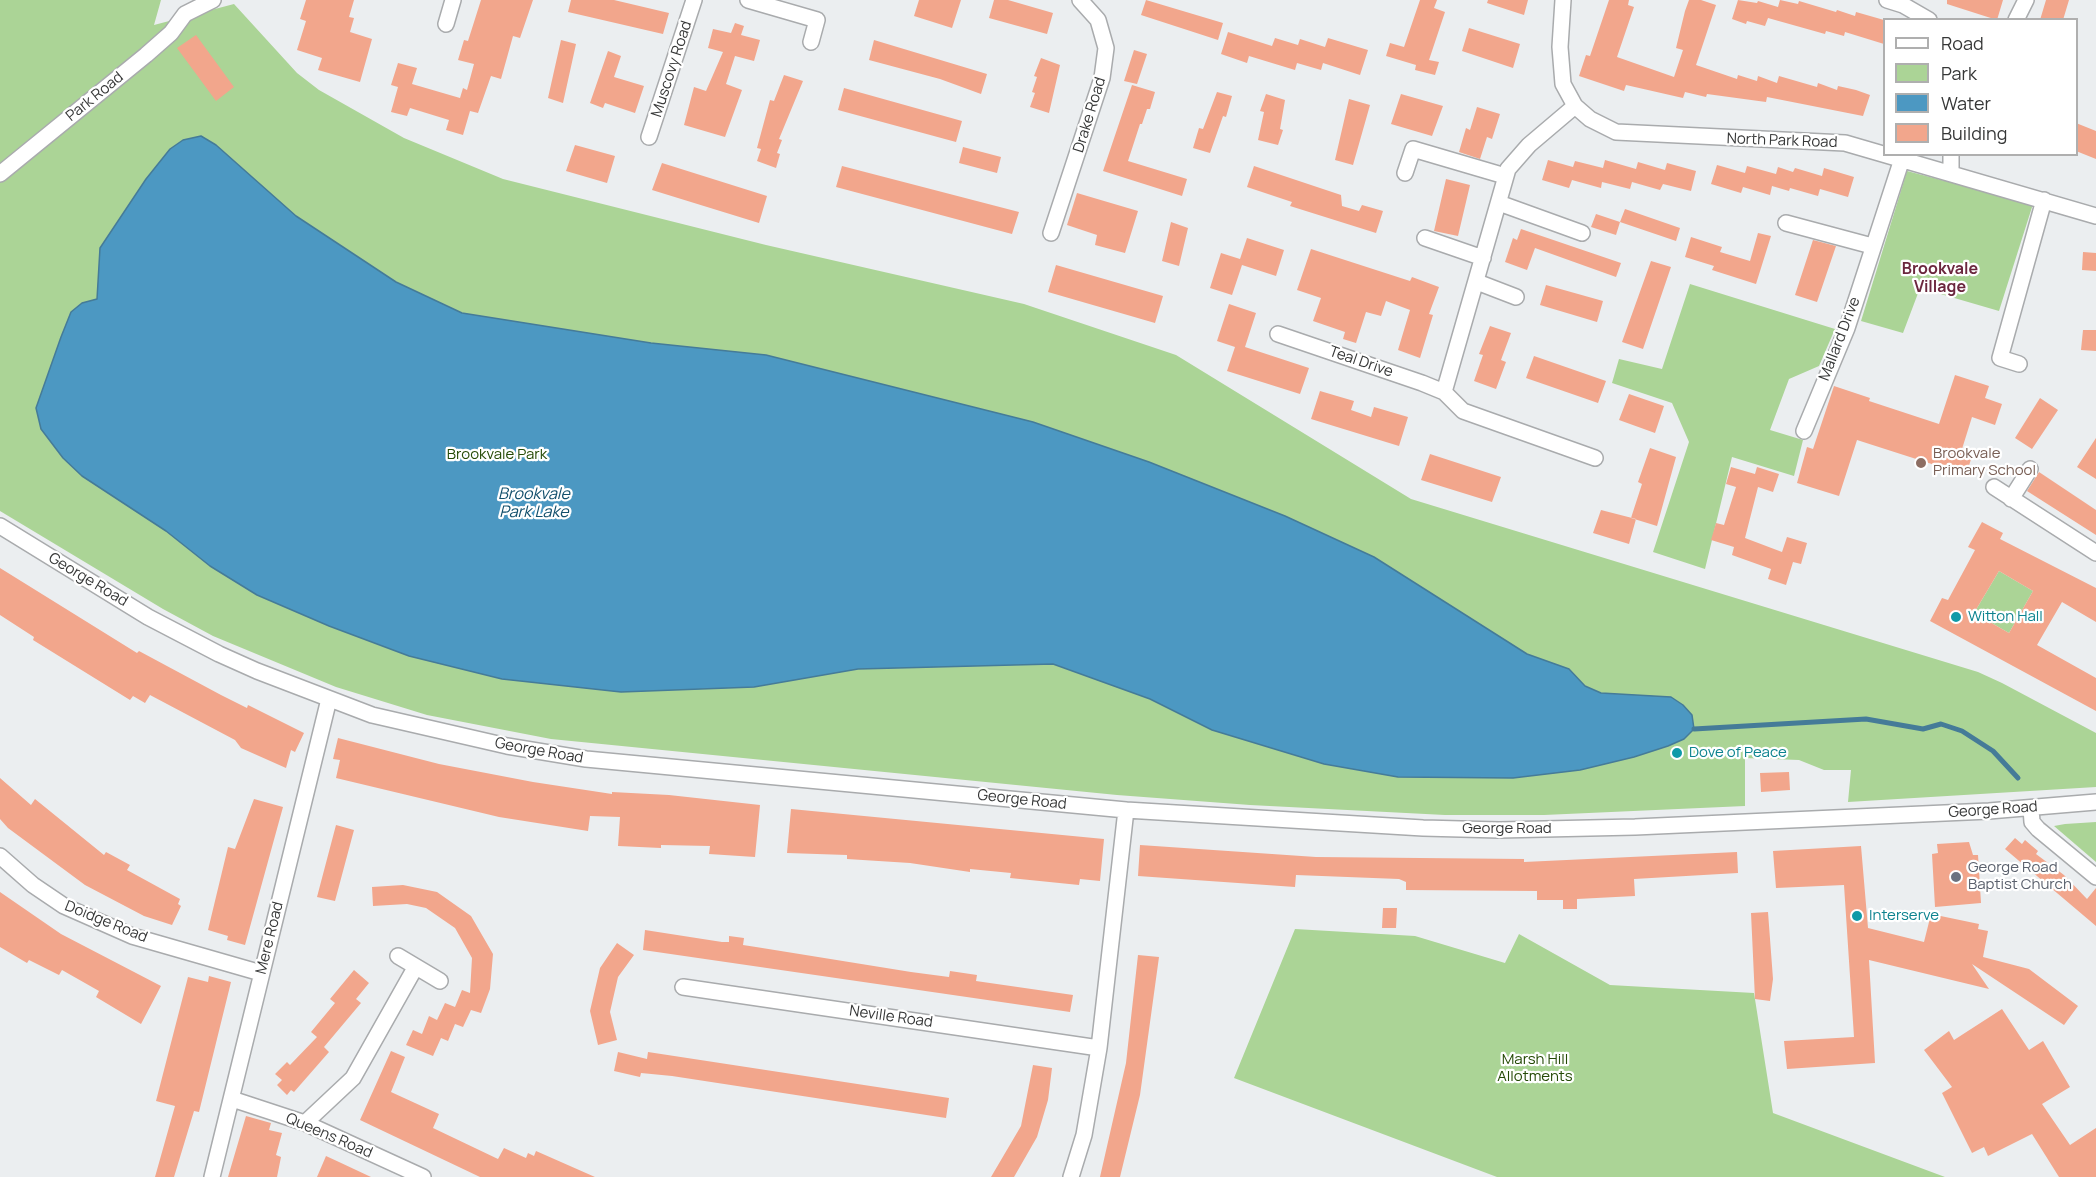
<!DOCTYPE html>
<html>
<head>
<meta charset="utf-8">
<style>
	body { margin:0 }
	#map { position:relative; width:2096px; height:1177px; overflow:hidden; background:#ebeef0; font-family:Manrope,sans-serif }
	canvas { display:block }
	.legend { position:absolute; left:1883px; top:18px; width:195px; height:138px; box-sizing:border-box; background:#fff; border:2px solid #afafaf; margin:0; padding:8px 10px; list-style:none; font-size:18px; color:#363737 }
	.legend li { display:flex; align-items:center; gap:12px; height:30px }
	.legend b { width:30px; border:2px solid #afafaf }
</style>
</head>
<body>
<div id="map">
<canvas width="2096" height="1177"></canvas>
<ul class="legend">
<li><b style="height:8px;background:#fff"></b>Road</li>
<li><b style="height:16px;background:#abd496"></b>Park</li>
<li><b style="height:16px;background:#4c98c2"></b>Water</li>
<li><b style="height:16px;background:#f2a68c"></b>Building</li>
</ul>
</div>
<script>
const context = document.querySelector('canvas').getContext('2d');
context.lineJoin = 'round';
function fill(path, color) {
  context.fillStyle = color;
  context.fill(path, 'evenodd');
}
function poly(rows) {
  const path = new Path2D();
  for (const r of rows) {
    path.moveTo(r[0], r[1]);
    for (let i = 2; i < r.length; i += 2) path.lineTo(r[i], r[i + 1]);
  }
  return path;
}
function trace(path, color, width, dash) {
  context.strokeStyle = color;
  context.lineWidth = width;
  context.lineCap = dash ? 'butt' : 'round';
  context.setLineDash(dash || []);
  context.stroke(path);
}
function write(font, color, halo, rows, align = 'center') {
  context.font = font + ' Manrope,sans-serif';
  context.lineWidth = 4.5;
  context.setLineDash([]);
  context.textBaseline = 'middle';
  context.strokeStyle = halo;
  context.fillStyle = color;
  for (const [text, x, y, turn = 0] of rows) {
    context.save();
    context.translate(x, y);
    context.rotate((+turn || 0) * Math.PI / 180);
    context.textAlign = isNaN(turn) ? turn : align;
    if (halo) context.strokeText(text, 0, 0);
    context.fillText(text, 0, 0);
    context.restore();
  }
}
const green = poly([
	[0,0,161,0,154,25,234,4,297,73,319,90,404,138,503,179,766,245,1024,304,1176,355,1411,499,1978,672,2002,683,2096,733,2096,787,1848,802,1851,770,1824,770,1799,760,1745,758,1745,806,1544,815,1445,815,1250,805,1117,795,551,739,427,715,336,687,213,636,163,609,0,511],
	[1907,171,2033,204,1999,311,1920,288,1903,333,1861,321],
	[1690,284,1835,329,1819,366,1789,379,1770,430,1803,440,1794,476,1732,457,1705,569,1653,552,1689,442,1672,403,1612,383,1619,359,1662,369],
	[1999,571,2033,591,2009,633,1974,613],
	[2096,822,2096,862,2054,826,2065,824],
	[1295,929,1415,936,1505,963,1519,934,1610,985,1754,993,1773,1113,1945,1177,1497,1177,1234,1078]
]);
const water = poly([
	[201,136,216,145,296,216,396,282,462,313,651,343,766,355,1033,422,1149,462,1285,516,1374,557,1527,654,1569,669,1585,686,1601,693,1671,697,1683,705,1692,715,1694,729,1684,739,1668,746,1634,757,1580,770,1513,778,1398,777,1324,764,1212,730,1150,699,1053,664,858,669,754,687,621,692,502,679,409,656,329,626,257,595,210,566,166,531,82,476,63,458,41,429,36,408,61,337,71,312,82,303,97,299,100,248,146,179,170,149,183,140,201,136]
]);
const stream = poly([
	[1694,729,1866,719,1923,729,1941,724,1962,731,1993,751,2018,778]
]);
const building = poly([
	[306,0,354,0,349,17,354,18,350,32,372,39,360,82,318,70,322,58,297,50,306,21,300,19],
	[481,0,533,0,520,38,513,36,501,79,491,76,478,113,470,111,463,135,446,130,449,120,410,108,407,116,391,112,398,87,391,85,398,63,417,68,412,84,460,98,463,88,467,90,474,64,458,60,464,40,468,41],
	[571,0,614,0,669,13,663,34,568,12],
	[919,0,961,0,952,28,914,16],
	[994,0,1008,0,1053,13,1047,34,989,18],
	[1146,0,1223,23,1218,40,1141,15],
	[1420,0,1437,0,1434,8,1445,12,1429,60,1439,62,1435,75,1415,70,1416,65,1386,56,1390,43,1404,47],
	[1488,0,1528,0,1524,15,1487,3],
	[1609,0,1629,0,1628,5,1634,7,1617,57,1674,77,1683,50,1676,48,1685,11,1689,0,1701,0,1716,5,1696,65,1737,79,1738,75,1757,81,1758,76,1777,83,1779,76,1817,87,1818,83,1837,90,1838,86,1856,90,1870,95,1863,116,1767,97,1766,102,1707,94,1706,97,1685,92,1683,98,1626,85,1624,91,1579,76,1586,55,1590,56],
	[1738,0,1757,3,1758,1,1778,7,1780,0,1798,4,1799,1,1836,12,1837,10,1855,16,1856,12,1884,20,1884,44,1845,32,1844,36,1826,31,1825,34,1768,18,1765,26,1747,21,1746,24,1732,19],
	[1947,0,2003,0,1997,20,1947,4],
	[2046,0,2069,0,2063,20,2040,20],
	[735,23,744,26,741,35,760,40,754,61,735,56,726,84,742,90,725,137,684,125,694,87,706,91,723,52,708,48,713,29,731,33],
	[1469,28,1520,44,1513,68,1462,51],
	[1228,32,1272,46,1275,38,1298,45,1300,39,1325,47,1328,38,1368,50,1360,75,1323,63,1321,70,1297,63,1295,70,1249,56,1247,63,1221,54],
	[196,35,234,87,216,101,177,48],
	[561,40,576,44,563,103,548,98],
	[874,40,987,74,981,94,940,79,869,60],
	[1134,50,1147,54,1137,84,1124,81],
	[608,51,621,56,614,77,644,86,635,113,605,103,603,108,590,103],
	[1041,58,1060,65,1049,113,1030,107,1035,93,1032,92,1037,77,1034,76],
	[784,75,803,81,779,139,782,140,777,153,780,154,776,168,757,161,761,149,757,148,770,100,774,101],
	[1132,85,1155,92,1150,109,1147,109,1142,124,1140,124,1128,161,1187,179,1182,196,1103,171],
	[844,88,962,121,956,142,838,110],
	[1217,92,1232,96,1226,117,1223,116,1210,153,1193,148,1199,128,1203,129],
	[1266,94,1285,100,1280,129,1283,130,1278,145,1258,140,1264,112,1260,111],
	[1401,94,1443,106,1432,136,1391,124],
	[1349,99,1370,105,1353,165,1335,160],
	[1477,107,1500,114,1492,139,1487,137,1480,159,1459,152,1466,128,1470,130],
	[2076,123,2096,131,2096,159,2076,151],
	[575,145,615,156,607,183,566,171],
	[963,147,1001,157,997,173,959,163],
	[1548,160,1573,167,1575,161,1603,168,1605,160,1636,169,1638,162,1665,170,1667,163,1696,171,1691,191,1663,184,1660,190,1632,182,1630,189,1602,182,1601,188,1572,180,1569,188,1542,180],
	[662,163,767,196,759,223,652,190],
	[1717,165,1745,173,1747,166,1776,174,1778,167,1793,172,1795,168,1822,176,1824,168,1854,177,1848,197,1820,189,1818,196,1790,188,1789,191,1772,186,1770,195,1743,187,1741,193,1711,184],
	[842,166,1019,212,1012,234,836,187],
	[1254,166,1341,195,1342,206,1359,211,1362,205,1383,211,1376,233,1290,206,1292,202,1247,187],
	[1446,179,1470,185,1458,236,1434,231],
	[1077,193,1138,211,1125,253,1095,245,1097,235,1067,225],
	[1625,209,1680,228,1676,241,1620,222],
	[1596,214,1620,222,1616,235,1591,227],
	[1171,222,1188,228,1179,266,1162,261],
	[1521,229,1621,263,1616,277,1535,248,1527,270,1505,262,1513,238,1517,240],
	[1758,233,1771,236,1756,284,1712,270,1714,266,1685,257,1691,237,1722,247,1720,252,1750,261],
	[1247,238,1284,250,1276,276,1242,265,1232,295,1210,288,1221,253,1240,259],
	[1813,240,1836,246,1817,302,1795,295],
	[1311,249,1410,281,1412,277,1439,287,1429,314,1433,315,1420,358,1398,350,1410,310,1386,301,1381,316,1366,312,1356,343,1343,339,1345,332,1313,321,1321,298,1297,290],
	[2083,252,2096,253,2096,271,2082,270],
	[1651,261,1671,267,1643,349,1622,342],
	[1056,265,1163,296,1155,323,1048,292],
	[1546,285,1603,301,1597,322,1540,305],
	[1229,304,1256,313,1245,347,1309,368,1300,394,1227,371,1235,347,1217,341],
	[1490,326,1511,333,1501,360,1506,362,1496,389,1474,381,1483,355,1479,354],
	[2083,330,2096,330,2096,351,2081,350],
	[1534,356,1606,381,1598,403,1526,378],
	[1955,375,1989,386,1985,398,2002,404,1995,425,1972,417,1962,449,1973,453,1966,475,1857,440,1839,496,1797,483,1807,447,1813,449,1834,386,1870,398,1869,401,1939,424],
	[1320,391,1354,401,1351,410,1371,417,1374,407,1408,417,1399,446,1311,419],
	[1629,394,1664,406,1655,433,1619,420],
	[2040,398,2058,410,2032,449,2015,438],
	[2096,438,2096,479,2077,467],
	[1650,448,1676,457,1657,526,1631,518,1642,484,1638,482],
	[1430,454,1501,477,1492,502,1421,480],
	[1731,467,1755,474,1757,467,1779,474,1773,492,1758,487,1745,538,1782,552,1787,537,1807,543,1801,564,1793,562,1786,585,1768,579,1771,569,1732,555,1734,547,1711,540,1716,523,1724,525,1736,487,1726,484],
	[2039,472,2096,510,2096,535,2027,491],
	[1601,510,1636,519,1629,544,1593,533],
	[1982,522,2003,533,2000,539,2096,588,2096,622,2062,602,2037,645,2096,678,2096,711,1930,621,1942,598,1948,600,1975,550,1968,547],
	[1999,571,2033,591,2009,633,1974,613],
	[0,568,137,653,139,651,221,695,247,708,248,705,304,733,295,752,291,750,286,768,241,748,235,740,150,695,145,703,133,696,130,700,33,640,34,637,0,615],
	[338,738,439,764,533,782,612,794,612,792,669,795,760,805,755,857,709,854,710,846,661,845,661,848,618,846,620,817,590,816,588,831,499,817,336,778,340,760,333,759],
	[1789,772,1790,790,1761,792,1760,773],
	[0,778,31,805,35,799,104,855,106,852,130,865,127,870,180,899,178,904,181,906,172,925,144,916,85,885,8,828,0,819],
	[254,799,283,807,245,945,227,940,228,936,208,930,228,847,235,849],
	[791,809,1104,839,1100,881,1080,879,1079,885,1010,878,1011,873,970,869,970,872,910,863,847,859,847,855,787,853],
	[336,825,354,830,335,901,317,897],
	[2015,838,2022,844,2025,840,2032,846,2038,851,2036,854,2064,875,2087,899,2096,888,2096,926,2005,849],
	[1969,842,1973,855,1978,855,1981,903,1935,907,1932,854,1938,853,1937,844],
	[1140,845,1316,857,1524,859,1524,862,1737,852,1738,873,1634,879,1635,896,1577,899,1577,909,1563,909,1563,900,1537,900,1537,891,1406,890,1406,882,1399,879,1296,875,1295,887,1138,876],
	[1861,846,1868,928,1924,942,1931,914,1979,924,1978,929,1988,931,1983,957,2029,969,2078,1006,2064,1025,1972,964,1989,989,1869,960,1875,1063,1787,1069,1784,1041,1854,1037,1844,885,1776,888,1773,851],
	[403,885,437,892,471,916,493,954,490,989,481,1013,471,1010,463,1027,455,1024,448,1041,441,1038,433,1056,406,1045,413,1030,422,1034,429,1016,437,1020,445,1003,455,1007,462,990,470,993,472,958,455,928,426,908,407,904,373,906,372,887],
	[0,892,61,934,161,986,141,1024,96,997,99,991,62,970,59,975,29,960,27,963,0,947],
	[1383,908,1397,908,1396,928,1382,928],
	[1768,912,1773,979,1770,1001,1755,999,1751,913],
	[645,930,722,942,729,942,729,936,744,938,743,945,756,947,911,972,949,977,950,971,977,975,976,981,1073,995,1070,1012,643,950],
	[617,943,634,955,618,977,610,1012,617,1040,598,1045,590,1011,600,968],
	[1138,955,1159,957,1140,1095,1120,1177,1100,1177,1126,1063],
	[354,970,369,983,356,999,361,1003,324,1047,329,1052,294,1092,291,1090,287,1095,277,1085,282,1080,275,1074,287,1062,290,1065,317,1037,311,1032,335,1003,330,999],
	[209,976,231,982,199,1112,194,1111,174,1177,155,1177,175,1106,156,1101,188,977,208,982],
	[2002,1009,2029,1050,2043,1041,2070,1087,2042,1104,2070,1145,2096,1128,2096,1177,2059,1177,2032,1134,1988,1156,1984,1147,1972,1153,1942,1093,1952,1087,1924,1050,1949,1031,1954,1040],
	[391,1051,405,1057,391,1092,439,1114,433,1128,498,1159,504,1148,526,1158,528,1153,534,1156,536,1151,595,1177,480,1177,360,1120],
	[618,1052,647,1059,648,1052,949,1098,946,1118,672,1076,641,1073,640,1077,614,1071],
	[1033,1065,1052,1068,1048,1100,1037,1137,1014,1177,991,1177,1021,1126],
	[246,1116,271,1123,269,1130,282,1133,276,1155,281,1157,277,1177,228,1177],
	[326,1156,339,1162,371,1177,317,1177]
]);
const minor = poly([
	[748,0,817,20,811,42],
	[1563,0,1560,47,1563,84,1575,106,1590,119,1616,132,1845,143,2096,216],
	[1887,0,1903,5,1929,20],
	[185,14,213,0],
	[2016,20,2026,0],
	[446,24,453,0],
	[649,137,694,0],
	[1951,172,1951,154],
	[1405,173,1413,149,1505,176],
	[0,174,146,55,171,33,185,14],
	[1499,203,1582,233],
	[1786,223,1872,246],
	[1051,233,1102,78,1106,48,1098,20,1080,0],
	[1425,238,1483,258],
	[1477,282,1516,297],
	[1278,334,1422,383,1444,392,1463,411,1595,458],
	[2019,364,2000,358,2044,200],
	[1444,392,1508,169,1529,145,1575,106],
	[1804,431,1847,328,1901,162],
	[1994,487,2096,553],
	[2011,499,2030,469],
	[0,526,148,617,219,654,257,671,372,715,507,746,586,759,1126,810,1423,828,1499,830,1635,827,1989,811,2096,802],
	[2031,808,2032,822,2038,829,2096,877],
	[0,856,33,885,64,906,132,936,261,973],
	[398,956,440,981],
	[683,987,1099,1048],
	[232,1099,305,1123,423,1177],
	[305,1123,353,1078,415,968],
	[212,1177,329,699],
	[1071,1177,1084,1135,1099,1048,1126,810]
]);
const markers = [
	[1921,463,6,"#8d6e63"],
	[1956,617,6,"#0f9aa8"],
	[1677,753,6,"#0f9aa8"],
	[1956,877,6,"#6b7280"],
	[1857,916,6,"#0f9aa8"]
];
const streetNames = [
	["Muscovy Road",672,69,-72],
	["Park Road",95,97,-39],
	["Drake Road",1090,115,-73],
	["North Park Road",1782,141,2],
	["Mallard Drive",1840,339,-69],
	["Teal Drive",1361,362,19],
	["George Road",88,580,31],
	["George Road",539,751,10],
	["George Road",1022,800,6],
	["George Road",1993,810,-4],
	["George Road",1507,829],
	["Doidge Road",106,922,22],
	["Mere Road",270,938,-76],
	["Neville Road",891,1017,8],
	["Queens Road",329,1136,23]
];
const educationNames = [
	["Brookvale",1933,454],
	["Primary School",1933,471]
];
const parkNames = [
	["Brookvale Park",497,455],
	["Marsh Hill",1535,1060],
	["Allotments",1535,1077]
];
const cultureNames = [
	["Witton Hall",1968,617],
	["Dove of Peace",1689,753],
	["Interserve",1869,916]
];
const worshipNames = [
	["George Road",1968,868],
	["Baptist Church",1968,885]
];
const neighbourhoodNames = [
	["Brookvale",1940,270],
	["Village",1940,288]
];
const waterNames = [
	["Brookvale",534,495],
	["Park Lake",534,513]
];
fill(green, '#abd496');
fill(water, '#4c98c2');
trace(water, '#457b98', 1.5);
trace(stream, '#457b98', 5);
fill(building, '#f2a68c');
trace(minor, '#a9abad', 18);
trace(minor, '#fff', 15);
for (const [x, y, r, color] of markers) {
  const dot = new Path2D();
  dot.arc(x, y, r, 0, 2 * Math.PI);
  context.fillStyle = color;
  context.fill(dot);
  trace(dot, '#fff', 2);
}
write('15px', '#363737', '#fff', streetNames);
write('15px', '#785e54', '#fff', educationNames, 'left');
write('15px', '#254a06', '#fff', parkNames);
write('15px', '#0d838f', '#fff', cultureNames, 'left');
write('15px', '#5b616d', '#fff', worshipNames, 'left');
write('bold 16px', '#6b273e', '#fff', neighbourhoodNames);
write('italic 16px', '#124f6c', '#fff', waterNames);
</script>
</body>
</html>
